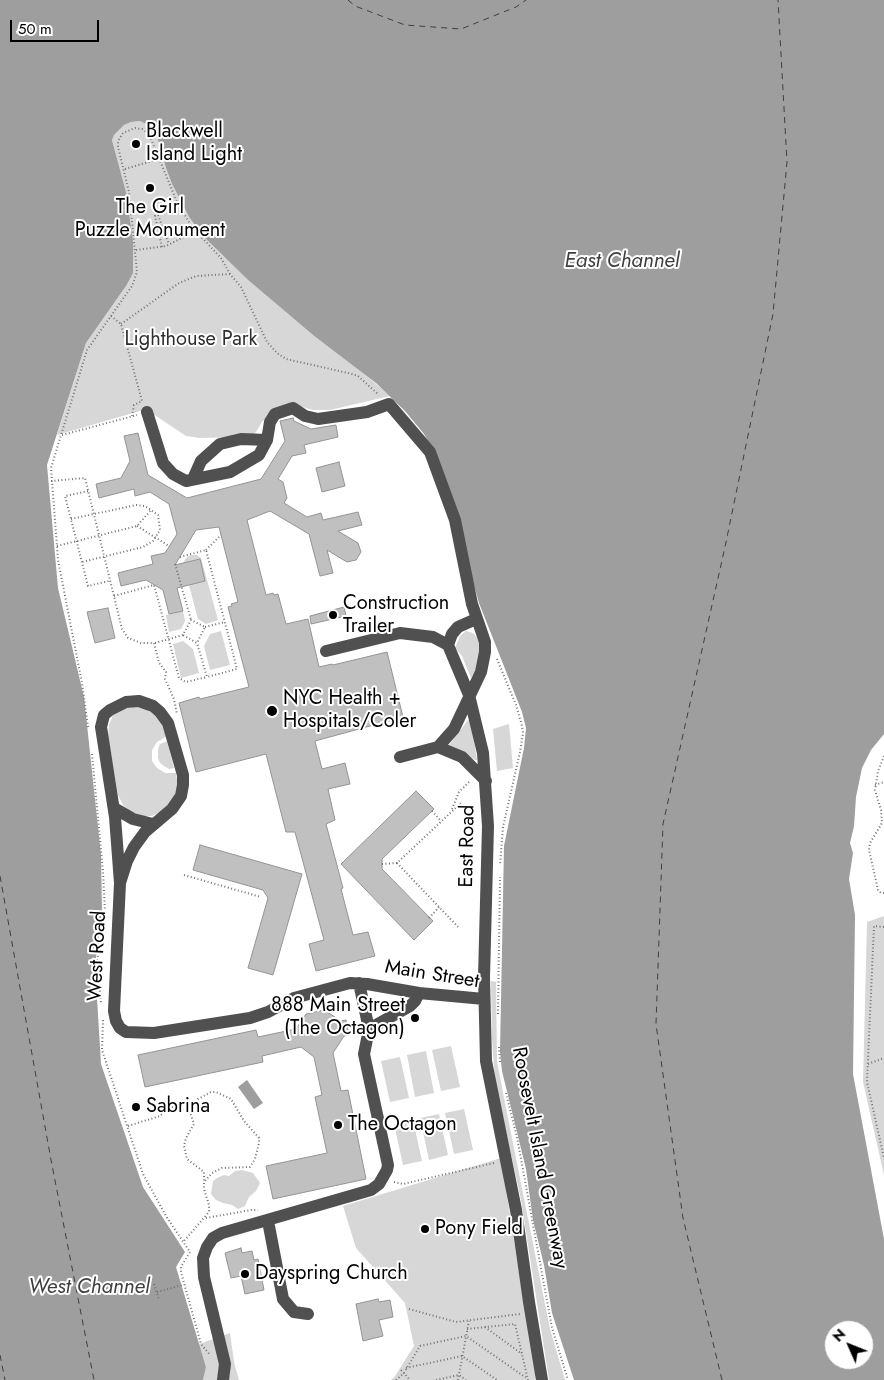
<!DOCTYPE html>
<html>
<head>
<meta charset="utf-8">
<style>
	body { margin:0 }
	#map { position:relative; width:884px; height:1380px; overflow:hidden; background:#fff; font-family:Jost,sans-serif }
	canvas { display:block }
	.north { position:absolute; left:824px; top:1320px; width:50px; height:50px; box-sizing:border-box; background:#fff; border:1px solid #999; border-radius:50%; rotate:314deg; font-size:14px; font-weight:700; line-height:20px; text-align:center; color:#000 }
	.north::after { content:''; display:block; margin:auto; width:18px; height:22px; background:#000; clip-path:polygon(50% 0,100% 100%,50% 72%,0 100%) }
	.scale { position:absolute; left:10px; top:20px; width:89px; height:22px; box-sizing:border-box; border:2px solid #000; border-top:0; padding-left:6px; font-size:15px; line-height:18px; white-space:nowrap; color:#000; -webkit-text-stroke:4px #fff; paint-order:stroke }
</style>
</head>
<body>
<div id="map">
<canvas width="884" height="1380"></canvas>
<div class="north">N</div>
<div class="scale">50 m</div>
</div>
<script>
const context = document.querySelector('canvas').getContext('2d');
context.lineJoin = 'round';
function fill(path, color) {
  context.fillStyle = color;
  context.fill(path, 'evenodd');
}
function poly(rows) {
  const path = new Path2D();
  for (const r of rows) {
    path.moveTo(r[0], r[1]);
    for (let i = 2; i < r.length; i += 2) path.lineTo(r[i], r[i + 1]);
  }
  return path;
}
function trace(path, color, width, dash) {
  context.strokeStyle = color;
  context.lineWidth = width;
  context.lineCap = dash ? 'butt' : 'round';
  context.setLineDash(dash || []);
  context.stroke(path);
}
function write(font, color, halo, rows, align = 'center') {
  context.font = font + ' Jost,sans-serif';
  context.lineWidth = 4;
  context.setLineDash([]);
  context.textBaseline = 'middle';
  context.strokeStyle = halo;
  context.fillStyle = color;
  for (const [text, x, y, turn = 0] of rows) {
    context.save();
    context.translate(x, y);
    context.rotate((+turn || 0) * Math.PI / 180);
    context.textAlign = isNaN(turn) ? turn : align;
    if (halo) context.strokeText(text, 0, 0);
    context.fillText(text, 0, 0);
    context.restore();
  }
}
const green = poly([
	[140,121,150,126,156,133,166,168,172,184,189,217,203,236,248,280,313,335,353,364,390,396,330,410,313,410,296,405,269,415,262,422,256,432,251,437,200,438,186,436,150,412,140,411,57,435,86,343,126,286,126,192,112,140,114,135,124,125,131,122],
	[191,555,197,555,201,558,218,620,206,624,198,619,183,563,186,558],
	[183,611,185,621,181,629,169,632,166,615],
	[221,631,230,665,210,670,204,646,210,634],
	[466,631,473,633,479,640,480,663,471,678,462,656,455,648,460,636],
	[183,641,193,649,199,673,181,678,173,644],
	[134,707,144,708,161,719,167,736,157,742,152,750,152,761,157,768,165,773,176,773,178,787,176,794,163,811,151,816,140,816,130,811,123,805,118,795,108,737,109,725,113,715,123,709],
	[468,720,471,722,477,760,475,760,449,745],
	[509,724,513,768,497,771,493,729],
	[167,741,174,768,169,769,164,766,160,763,158,758,158,749,160,744],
	[884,916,884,1175,863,1082,867,922],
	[491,981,496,982,497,1061,504,1098,550,1329,565,1380,549,1380,521,1200,495,1081,492,1040],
	[451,1046,460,1087,441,1091,432,1050],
	[426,1051,434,1093,415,1097,407,1055],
	[400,1057,409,1098,390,1102,381,1061],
	[464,1109,473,1150,454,1154,445,1113],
	[439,1114,448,1155,429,1160,420,1118],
	[413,1120,422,1161,403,1165,394,1124],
	[501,1158,526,1316,536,1367,535,1380,391,1380,395,1376,414,1346,405,1303,356,1248,343,1206],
	[242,1170,253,1173,260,1183,256,1191,249,1197,245,1206,238,1209,232,1205,223,1203,216,1200,211,1194,213,1181,217,1178,224,1175,229,1176,235,1171],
	[230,1333,234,1362,239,1380,203,1380,206,1367,199,1344]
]);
const water = poly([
	[0,0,884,0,884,734,871,750,862,768,856,797,854,826,850,843,853,853,849,879,855,915,853,1074,884,1239,884,1380,574,1380,552,1313,544,1265,533,1220,526,1169,502,1071,500,1052,504,846,524,748,526,728,522,712,479,603,440,463,424,434,405,411,376,383,313,335,248,280,203,236,189,217,172,184,166,168,156,133,150,126,140,121,131,122,124,125,114,135,112,140,126,192,133,242,133,273,126,286,86,343,47,465,58,588,84,697,101,855,102,911,95,965,101,1064,143,1187,185,1252,176,1267,206,1367,203,1380,0,1380],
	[834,1330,864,1330,864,1360,834,1360],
	[247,1080,263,1103,254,1109,238,1087]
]);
const ferry = poly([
	[348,0,355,6,405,25,461,29,516,7,526,0],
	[0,876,51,1160,94,1380],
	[0,1355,5,1380],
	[722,1380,683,1218,656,1024,663,824,725,547,773,314,787,162,778,0]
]);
const building = poly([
	[293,418,294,421,311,429,336,425,338,437,304,445,306,453,292,456,278,479,283,482,287,498,284,503,307,517,321,513,323,520,358,512,362,525,338,531,358,543,361,552,356,560,347,562,327,550,333,573,320,576,309,534,270,511,247,520,266,595,273,593,274,595,278,594,286,624,308,619,319,667,332,664,333,665,387,652,403,717,315,741,322,769,345,763,350,784,328,789,335,820,326,824,343,888,341,889,353,935,368,932,375,956,316,971,309,944,324,940,295,832,286,832,266,754,196,772,179,703,199,697,200,699,249,687,228,607,232,606,231,604,238,602,219,527,196,530,175,565,200,559,205,581,177,588,183,611,169,614,163,590,146,580,121,586,118,573,153,564,151,556,165,553,177,534,169,504,150,492,135,496,134,489,99,498,96,484,121,478,130,461,124,436,138,433,148,475,187,498,261,479,285,441,280,421,293,418],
	[339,462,345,486,322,492,316,468,339,462],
	[344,607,346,616,311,624,310,616,344,607],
	[108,608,115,638,95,643,87,612,108,608],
	[416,791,434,809,382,859,382,869,433,921,414,940,341,864,416,791],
	[200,845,302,874,273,975,248,968,268,898,263,890,193,870,200,845],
	[324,1010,341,1021,346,1020,349,1035,344,1036,333,1053,341,1091,348,1090,366,1179,273,1199,266,1166,327,1153,315,1097,322,1095,314,1057,301,1047,262,1056,263,1062,145,1087,138,1055,256,1030,258,1037,296,1029,306,1014,324,1010],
	[241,1248,242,1253,252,1251,254,1260,258,1259,264,1290,245,1294,241,1276,231,1278,225,1253,241,1248],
	[378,1299,379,1302,390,1300,393,1317,379,1320,383,1336,363,1341,356,1304,378,1299]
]);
const path = poly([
	[125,169,159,159],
	[162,247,155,216,158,215,169,244],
	[136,250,166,246,196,231],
	[111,316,121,324,142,401,134,405,132,416],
	[121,324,179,283,196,276,230,274],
	[62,435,137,415],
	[51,481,85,478,122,629,128,638,141,643,154,643,159,663,166,672,165,679,174,699,177,714],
	[88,491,65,496,88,586,109,581],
	[71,519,136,505,145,506,151,510],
	[137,526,169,546],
	[57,546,137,526,151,510,158,515,160,530,153,541,143,547,82,562],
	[206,550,221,535],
	[180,557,206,550,237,669,207,677,197,643],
	[175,564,191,620],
	[114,596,154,585,179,678,186,682,207,677],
	[205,627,225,622],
	[155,643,183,635,191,620,205,627,197,643,183,635],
	[497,659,516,705,522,726,523,733,520,752,503,827,500,865],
	[88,727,82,683,58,560,51,468,87,350,132,286,137,272,129,192,118,147,118,141,123,133,135,128,142,129,149,134,177,202,192,227,221,258,230,274,241,287,267,342,277,353,286,359,348,373,358,376,379,395],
	[92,754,103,872,105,913,97,961,101,1003],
	[884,756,878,771,875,790,881,810,882,823,870,843,869,850,878,890,881,893,884,893],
	[875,785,884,782],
	[452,809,459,792,469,782],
	[432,811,441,821],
	[397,863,459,928],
	[382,864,397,863,462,802],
	[184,875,261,897],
	[429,918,439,907],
	[884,927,874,926,867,1082,884,1158],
	[498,1014,500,877],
	[103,1020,102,1050,143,1174,166,1216,190,1252,181,1267,181,1272,201,1344,210,1355],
	[499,1047,500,1062],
	[868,1064,884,1058],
	[506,1093,517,1137,552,1328,568,1380],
	[190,1111,198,1099,211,1092,216,1092,231,1099,244,1121,259,1138,259,1143,255,1159,250,1167,222,1168,212,1173,205,1181],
	[128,1126,160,1116,168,1108,172,1107,190,1112,194,1124,186,1138,184,1146,187,1159,204,1172,204,1189,209,1205,209,1212,184,1241],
	[394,1182,403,1184,494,1163],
	[206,1218,251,1210,258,1210],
	[154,1284,159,1300],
	[157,1292,182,1285],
	[409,1309,456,1322,520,1314],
	[485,1327,522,1354],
	[467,1329,515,1324,528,1380],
	[406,1368,462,1356,497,1380],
	[401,1370,410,1380],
	[396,1380,404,1373,420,1346,466,1336,528,1379],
	[436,1380,459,1375,466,1380],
	[458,1380,469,1321]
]);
const minor = poly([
	[147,412,163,463,173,474,186,481,230,472,259,455,267,440,270,422,275,414,293,408,305,416,318,419,367,412,389,404,430,452,455,520,472,604,485,642,485,652,481,672,454,729,438,747,400,757],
	[193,479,201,461,220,444,241,439,267,440],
	[448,645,469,695,483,753,488,826,484,977,486,1061,516,1210,529,1302,542,1380],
	[448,645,452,634,458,627,476,619],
	[326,651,400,633,433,637,448,645],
	[438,747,462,757,486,781],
	[114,808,133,819,153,824],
	[120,883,127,861,134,847,145,832,172,809,181,796,183,785,183,775,168,723,160,712,153,706,139,701,126,702,110,710,104,715,101,727,115,817,120,883,114,1011,116,1021,120,1028,126,1032,154,1033,250,1018,268,1012,294,998,350,983,367,984,419,993,484,999],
	[369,1029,410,1006,415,1001,419,993],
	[268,1221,283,1299,294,1312,308,1314],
	[223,1380,225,1364,204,1277,203,1258,207,1247,213,1238,222,1233,371,1190,379,1184,387,1170,388,1165,364,1054,369,1029,359,983]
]);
const markers = [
	[136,144,5,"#000"],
	[150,188,5,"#000"],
	[333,615,5,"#000"],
	[272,711,6,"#000"],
	[415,1018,5,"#000"],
	[136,1107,5,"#000"],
	[338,1125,5,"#000"],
	[425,1229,5,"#000"],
	[245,1274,5,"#000"]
];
const poiNames = [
	["Blackwell",146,132],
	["Island Light",146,155],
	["The Girl",150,208,"center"],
	["Puzzle Monument",150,231,"center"],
	["Construction",343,604],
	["Trailer",343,627],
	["NYC Health +",283,699],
	["Hospitals/Coler",283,722],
	["888 Main Street",405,1006,"right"],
	["(The Octagon)",405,1029,"right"],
	["Sabrina",146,1107],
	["The Octagon",348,1125],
	["Pony Field",435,1229],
	["Dayspring Church",255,1274]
];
const parkNames = [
	["Lighthouse Park",191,340]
];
const streetNames = [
	["East Road",468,846,-89],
	["West Road",98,956,-87],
	["Main Street",432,975,9],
	["Roosevelt Island Greenway",539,1158,79]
];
const waterNames = [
	["East Channel",622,262],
	["West Channel",89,1288]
];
fill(green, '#d7d7d7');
fill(water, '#9e9e9e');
trace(ferry, '#3f3f3f', 1, [6, 5]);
fill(building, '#c0c0c0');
trace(building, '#949494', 1);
trace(path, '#727272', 2, [1, 2.5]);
trace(minor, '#505050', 12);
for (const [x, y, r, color] of markers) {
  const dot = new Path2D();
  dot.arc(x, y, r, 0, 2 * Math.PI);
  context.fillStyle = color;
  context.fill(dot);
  trace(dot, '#fff', 2);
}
write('20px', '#000', '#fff', poiNames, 'left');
write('20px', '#2e2e2e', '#fff', parkNames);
write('20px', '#000', '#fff', streetNames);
write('italic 21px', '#3f3f3f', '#fff', waterNames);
</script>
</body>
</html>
